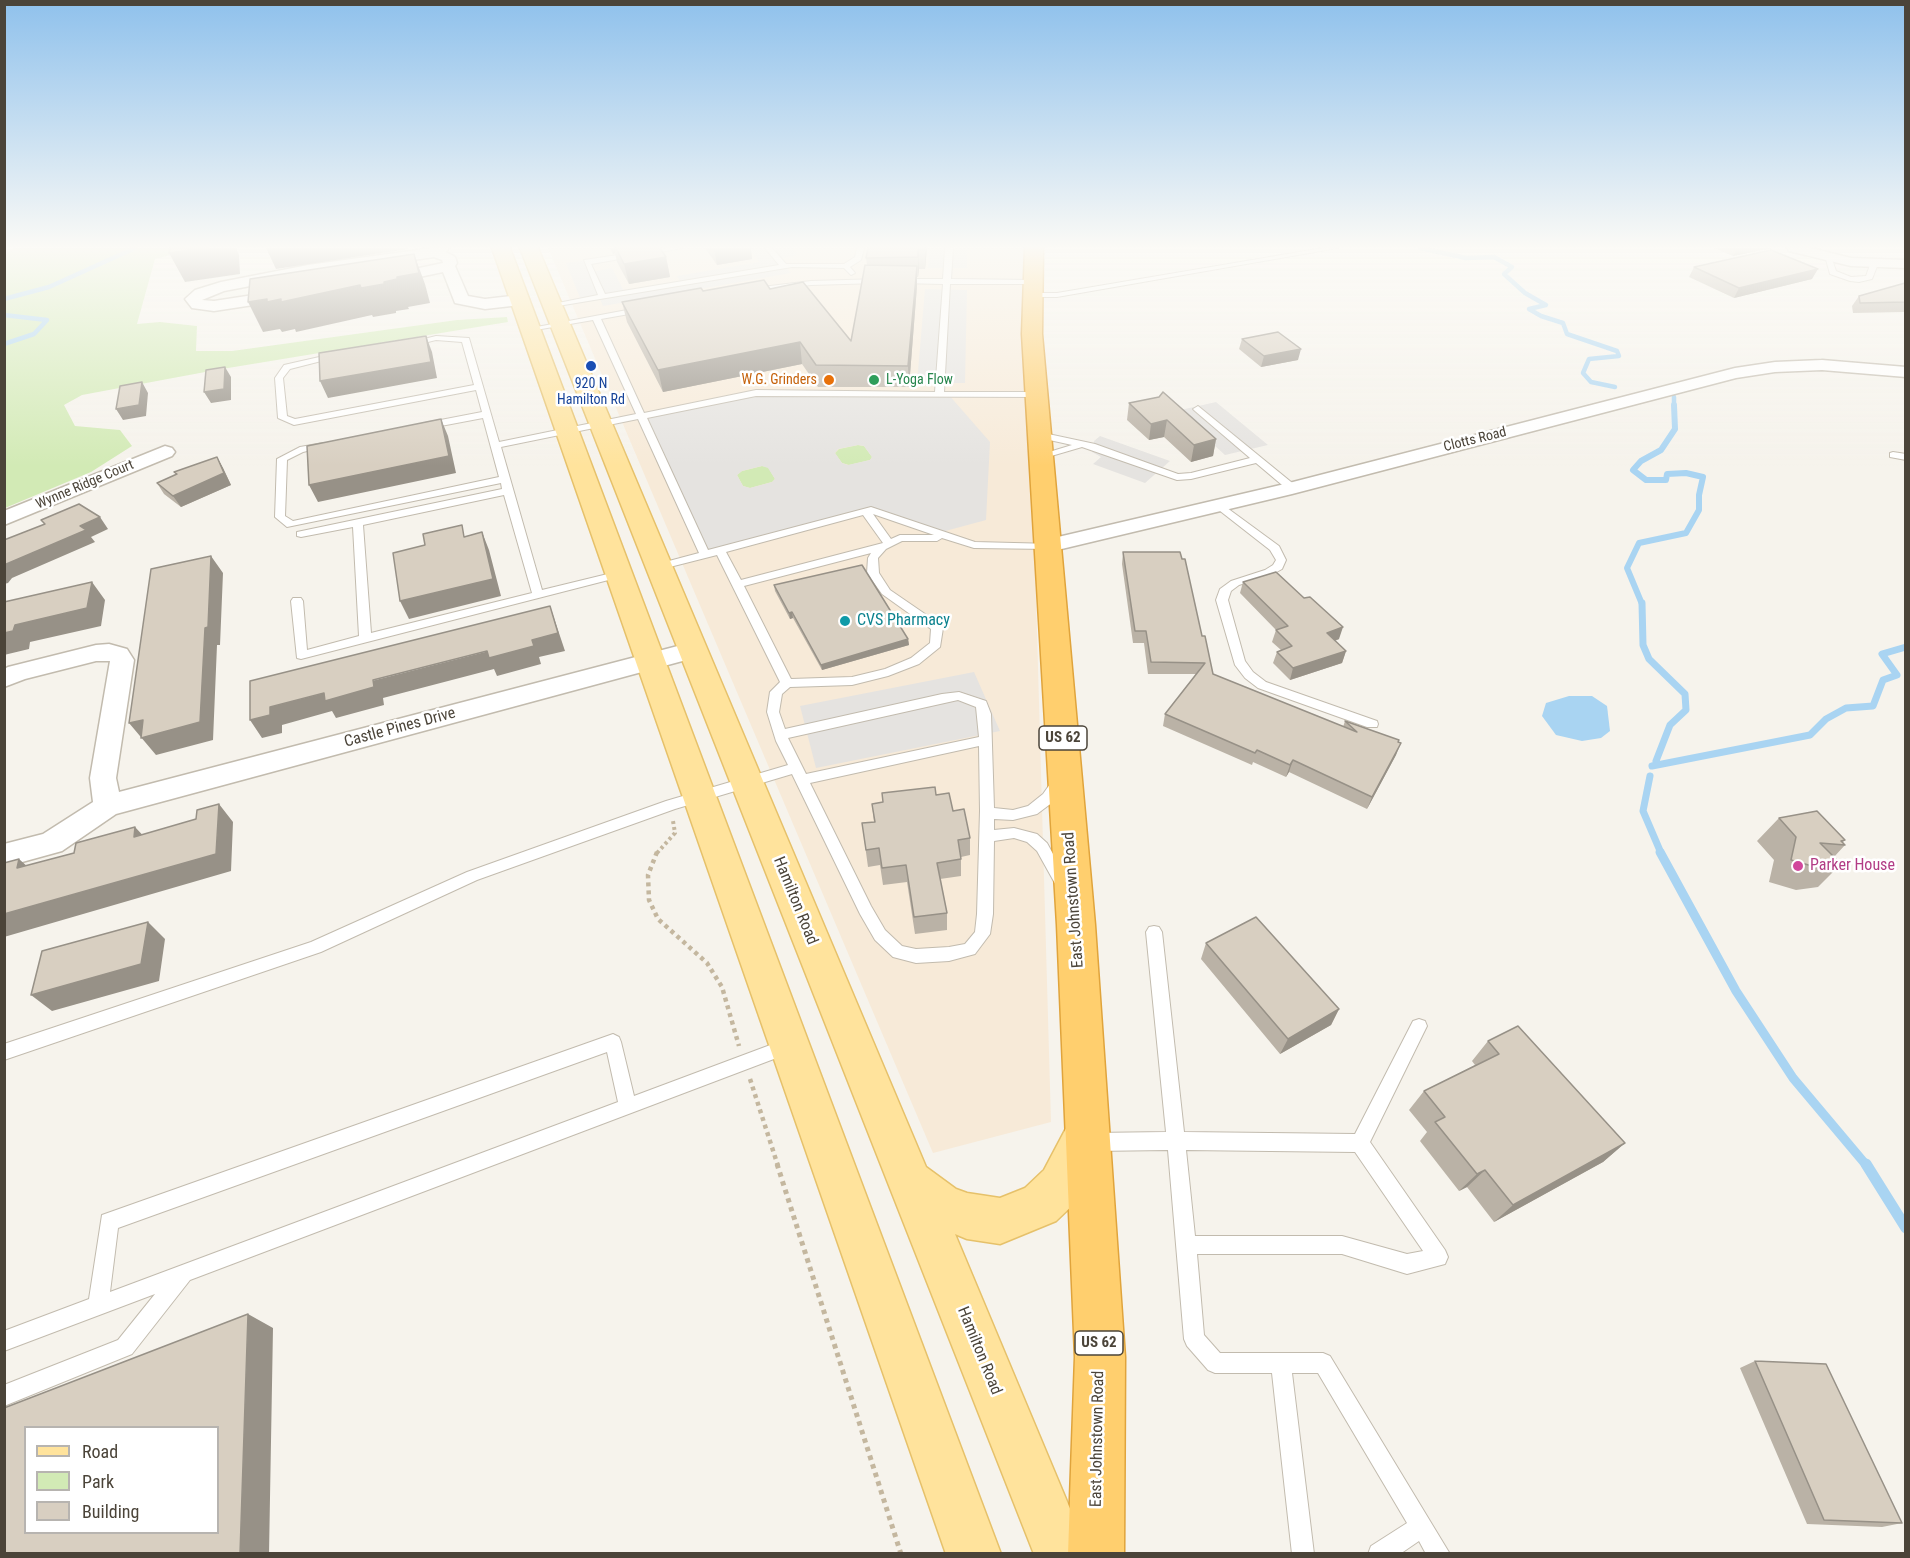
<!DOCTYPE html>
<html>
<head>
<meta charset="utf-8">
<style>
	body { margin:0 }
	#map { position:relative; width:1910px; height:1558px; overflow:hidden; background:#f6f3ec; font-family:"Roboto Condensed",sans-serif }
	canvas { display:block }
	.frame { position:absolute; inset:0; border:6px solid #4b4439; pointer-events:none }
	.legend { position:absolute; left:24px; top:1426px; width:195px; height:108px; box-sizing:border-box; background:#fff; border:2px solid #b7b4b0; margin:0; padding:8px 10px; list-style:none; font-size:18px; color:#4b4439 }
	.legend li { display:flex; align-items:center; gap:12px; height:30px }
	.legend b { width:30px; border:2px solid #b7b4b0 }
</style>
</head>
<body>
<div id="map">
<canvas width="1910" height="1558"></canvas>
<div class="frame"></div>
<ul class="legend">
<li><b style="height:8px;background:#ffe39c"></b>Road</li>
<li><b style="height:16px;background:#d2eab5"></b>Park</li>
<li><b style="height:16px;background:#d8cfc1"></b>Building</li>
</ul>
</div>
<script>
const context = document.querySelector('canvas').getContext('2d');
context.lineJoin = 'round';
function fill(path, color) {
  context.fillStyle = color;
  context.fill(path, 'evenodd');
}
function poly(rows) {
  const path = new Path2D();
  for (const r of rows) {
    path.moveTo(r[0], r[1]);
    for (let i = 2; i < r.length; i += 2) path.lineTo(r[i], r[i + 1]);
  }
  return path;
}
function trace(path, color, width, dash) {
  context.strokeStyle = color;
  context.lineWidth = width;
  context.lineCap = dash ? 'butt' : 'round';
  context.setLineDash(dash || []);
  context.stroke(path);
}
function write(font, color, halo, rows, align = 'center') {
  context.font = font + ' "Roboto Condensed",sans-serif';
  context.lineWidth = 5;
  context.setLineDash([]);
  context.textBaseline = 'middle';
  context.strokeStyle = halo;
  context.fillStyle = color;
  for (const [text, x, y, turn = 0] of rows) {
    context.save();
    context.translate(x, y);
    context.rotate((+turn || 0) * Math.PI / 180);
    context.textAlign = isNaN(turn) ? turn : align;
    if (halo) context.strokeText(text, 0, 0);
    context.fillText(text, 0, 0);
    context.restore();
  }
}
const commercial = poly([
	[548,248,1026,248,1051,1122,933,1153]
]);
const green = poly([
	[13,248,200,248,155,259,137,324,160,322,197,326,196,351,232,351,457,320,507,317,508,322,216,370,82,395,64,405,75,426,120,430,132,446,91,472,5,508,4,256],
	[858,445,864,446,872,457,870,460,849,465,842,463,835,453,839,449],
	[762,466,768,467,775,479,772,482,750,488,743,486,737,475,742,471]
]);
const parking = poly([
	[749,248,791,248,797,255,778,259,791,273,603,306,599,297,581,300,566,263,587,260,591,272,612,268,625,293,681,283,677,276,759,262],
	[930,248,967,248,967,268,928,268],
	[925,289,967,290,965,383,917,383],
	[756,393,948,394,990,442,986,520,938,533,871,511,705,555,639,416],
	[858,445,864,446,872,457,870,460,848,465,842,463,835,453,838,449],
	[762,466,768,468,775,479,772,482,750,488,743,486,737,475,742,471],
	[1216,402,1268,445,1225,455,1176,411],
	[1100,436,1170,461,1145,483,1093,464,1101,457,1092,452,1094,441],
	[974,672,1000,731,816,768,800,706]
]);
const water = poly([
	[1569,696,1592,696,1607,706,1610,731,1601,738,1582,741,1556,735,1542,716,1546,703]
]);
const streamFar4 = poly([
	[1420,248,1466,258,1494,257,1512,267,1504,274,1525,293,1546,305,1529,309,1541,316,1563,323,1567,334,1617,351,1619,356,1589,359,1583,373,1591,382,1615,387],
	[4,299,49,287,135,248],
	[4,315,47,320,34,334,4,344],
	[1674,397,1674,406]
]);
const streamFar3 = poly([
	[1642,604,1627,568,1639,543,1686,533,1699,510,1699,495,1703,477,1686,473,1667,474,1666,480,1646,480,1633,470,1641,461,1661,450,1675,429,1674,405]
]);
const streamFar2 = poly([
	[1642,603,1643,645,1649,659,1685,694,1686,710,1670,725,1656,761],
	[1652,766,1810,735,1826,719,1846,708,1873,706,1883,680,1897,675,1882,654,1906,647],
	[1650,776,1643,811,1661,853]
]);
const streamFar1 = poly([
	[1660,852,1736,991,1793,1078,1867,1166]
]);
const stream = poly([
	[1866,1164,1906,1228]
]);
const pathFar2 = poly([
	[657,853,675,833,673,821]
]);
const pathFar1 = poly([
	[657,852,648,875,649,900,658,919,707,963,722,987,739,1046],
	[750,1079,778,1166]
]);
const path = poly([
	[777,1164,901,1554]
]);
const lane = poly([
	[666,248,683,248,591,264,605,294,779,265,765,248,772,248,786,264,844,264,855,257,857,248,864,248,861,260,850,267,855,273,851,275,844,268,792,267,552,307,548,305,598,295,584,260,666,248],
	[945,248,953,248,951,279,1033,280,1037,282,1033,284,950,284,944,392,1036,392,1040,395,1039,397,756,396,647,418,708,550,871,507,975,542,1053,544,1053,548,1049,549,974,548,942,538,937,541,902,541,886,549,878,558,879,573,890,590,941,625,943,628,940,647,919,664,888,676,852,685,790,687,782,694,779,712,785,729,942,694,959,692,986,701,991,714,994,808,1013,810,1028,806,1043,794,1055,777,1065,777,1067,781,1053,802,1037,814,1013,820,994,819,994,830,1014,828,1037,834,1047,843,1069,883,1067,887,1062,889,1057,887,1037,851,1027,842,1014,838,994,841,993,914,990,934,975,954,949,961,916,963,893,957,875,940,860,914,792,774,675,809,477,880,321,952,4,1060,4,1044,311,942,467,872,666,801,788,765,776,741,767,712,770,692,780,682,717,555,658,570,652,567,654,565,699,553,638,419,501,447,542,590,620,571,626,574,624,576,301,659,297,658,291,601,293,598,301,598,303,601,307,650,359,636,353,527,301,537,297,536,297,532,502,489,501,483,287,527,275,517,277,459,300,447,323,443,328,446,303,452,287,460,285,516,293,521,499,477,483,418,425,429,420,426,425,423,482,412,476,390,294,425,278,418,275,378,284,365,337,353,341,356,290,369,283,378,287,416,295,419,474,385,462,342,436,340,412,346,408,343,436,336,469,338,499,442,636,414,593,320,530,331,526,329,643,307,647,309,646,311,601,319,644,413,756,390,935,392,943,284,900,283,896,281,900,279,943,279,945,248],
	[504,495,532,593,371,633,363,525,504,495],
	[873,514,934,535,900,535,891,539,873,514],
	[863,515,883,543,741,580,726,552,863,515],
	[871,553,868,558,867,573,882,594,931,629,930,643,911,658,885,669,852,677,791,679,744,586,871,553],
	[958,700,976,707,979,737,806,774,788,738,958,700],
	[979,746,980,811,977,914,975,932,965,944,949,947,916,949,902,946,885,930,871,906,810,783,979,746],
	[1323,248,1338,248,1057,297,1033,297,1029,295,1033,293,1057,293,1323,248],
	[1825,256,1831,256,1836,271,1851,277,1866,276,1871,262,1878,264,1872,279,1859,282,1850,281,1830,274,1825,256],
	[881,279,881,283,878,283,811,285,754,292,750,290,754,288,811,281,881,279],
	[1198,406,1296,486,1296,490,1288,490,1256,463,1191,479,1177,480,1082,447,1041,459,1036,456,1072,445,1036,437,1036,433,1039,432,1095,444,1178,474,1191,473,1250,458,1195,411,1193,409,1198,406],
	[1893,452,1906,454,1906,460,1890,457,1890,453,1893,452],
	[1219,502,1279,546,1286,560,1282,569,1273,574,1239,585,1231,591,1228,600,1245,661,1253,672,1266,682,1377,721,1378,724,1377,727,1367,727,1258,688,1245,678,1235,665,1216,600,1220,589,1231,581,1265,570,1273,565,1276,560,1270,550,1215,507,1214,505,1219,502],
	[1154,926,1159,927,1162,932,1184,1132,1355,1134,1413,1021,1419,1019,1425,1021,1427,1026,1370,1142,1445,1250,1448,1257,1445,1264,1407,1274,1342,1254,1197,1254,1204,1335,1220,1353,1323,1353,1330,1356,1450,1554,1426,1554,1419,1541,1400,1554,1368,1554,1371,1546,1407,1523,1318,1373,1292,1373,1314,1554,1292,1554,1272,1373,1215,1373,1208,1370,1187,1346,1184,1339,1168,1150,1093,1151,1087,1148,1084,1142,1087,1136,1093,1133,1166,1132,1146,932,1149,927,1154,926],
	[1186,1150,1355,1152,1423,1251,1407,1254,1342,1236,1195,1236,1186,1150],
	[613,1034,619,1037,621,1042,634,1096,789,1038,795,1041,797,1046,795,1051,190,1280,132,1354,4,1406,4,1385,118,1340,155,1294,4,1351,4,1331,89,1299,102,1215,613,1034],
	[607,1052,618,1102,110,1292,118,1228,607,1052]
]);
const street = poly([
	[432,248,449,248,446,252,455,257,457,263,455,266,468,296,485,299,520,295,528,300,520,305,485,309,455,303,443,272,386,284,378,279,381,276,443,263,442,260,434,257,308,275,224,291,202,300,214,301,286,290,292,292,294,295,286,300,214,311,192,308,185,299,195,290,221,282,308,265,432,248],
	[1787,248,1811,248,1851,258,1906,260,1906,268,1851,266,1789,251,1787,248],
	[1822,360,1906,367,1906,377,1822,370,1775,372,1736,378,1292,494,1049,552,1041,551,1038,546,1041,541,1289,483,1735,368,1775,362,1822,360],
	[165,446,172,448,175,452,172,456,4,525,4,511,165,446],
	[693,642,701,644,705,650,701,656,116,814,62,851,4,867,4,844,43,834,93,802,90,778,110,661,96,661,25,679,4,687,4,669,8,667,96,645,109,644,127,649,134,660,116,778,119,792,693,642]
]);
const primary = poly([
	[492,248,510,248,1001,1554,946,1554,492,248],
	[520,248,538,248,926,1167,956,1189,967,1193,1000,1198,1025,1188,1044,1170,1072,1117,1087,1111,1102,1117,1109,1132,1102,1147,1076,1202,1056,1221,1000,1244,967,1239,955,1234,1089,1554,1034,1554,520,248]
]);
const highway = poly([
	[1025,248,1043,248,1042,334,1095,925,1125,1357,1124,1554,1068,1554,1075,1357,1057,925,1022,334,1025,248]
]);
const wall = poly([
	[610,248,660,248,666,257,670,277,629,284,617,262,615,253,613,254],
	[705,248,751,248,752,259,717,265],
	[868,248,927,248,925,269,919,269,918,277,917,277,917,286,909,387,818,387,802,364,663,392,627,322,622,302,703,291,770,289,851,341,867,265,866,258],
	[1714,248,1771,248,1733,256],
	[1694,267,1812,279,1734,298,1689,277],
	[1905,283,1905,312,1853,313,1852,306,1859,296],
	[1242,339,1298,360,1261,367,1239,349],
	[1159,397,1216,439,1213,456,1191,462,1164,437,1149,440,1127,420,1129,403],
	[217,457,223,468,231,485,181,507,164,494,157,483,176,475,174,472],
	[1123,552,1202,636,1213,674,1343,727,1345,721,1398,742,1396,755,1367,809,1289,772,1286,777,1253,762,1252,765,1163,726,1165,714,1196,674,1148,674,1144,643,1133,643,1122,564],
	[1243,582,1339,639,1335,641,1346,651,1342,663,1290,680,1273,663,1277,652,1281,650,1272,642,1276,630,1240,593],
	[774,585,908,639,909,645,822,670,793,618,790,619,775,591],
	[882,793,936,795,953,811,970,838,970,855,961,857,961,876,940,879,947,913,947,930,915,934,907,882,883,885,880,865,868,867,862,823,874,822,872,804,883,802],
	[1779,818,1845,840,1843,842,1845,845,1834,857,1841,864,1818,887,1796,890,1769,882,1774,860,1757,841],
	[1206,943,1339,1009,1331,1025,1280,1054,1201,959],
	[1488,1041,1625,1143,1603,1162,1494,1222,1467,1187,1459,1191,1420,1141,1427,1132,1409,1110,1424,1091,1475,1065,1472,1061],
	[1755,1361,1902,1523,1882,1527,1807,1524,1740,1368]
]);
const shadedWall = poly([
	[208,248,236,248,239,255,240,274,185,282,169,253],
	[266,248,408,248,408,249,276,269],
	[612,248,614,248,615,253,613,254],
	[714,248,751,248,752,259,717,265],
	[925,248,927,248,925,269],
	[1738,248,1771,248,1733,256],
	[918,250,919,269,918,277],
	[414,254,425,284,430,303,408,307,409,309,396,311,396,313,373,317,372,315,296,332,295,329,282,332,280,329,263,332,248,302,384,282,397,277],
	[666,257,670,277,629,284,624,264],
	[917,266,917,286,909,387,908,366],
	[1818,269,1812,279,1734,298,1739,288],
	[426,336,432,352,437,378,328,398,320,381],
	[800,342,802,364,663,392,658,370],
	[1301,349,1298,360,1261,367,1264,356],
	[225,367,231,377,231,400,211,403,204,392],
	[142,382,148,393,146,416,123,420,116,409],
	[441,419,448,436,456,473,318,502,309,485],
	[1167,420,1164,437,1149,440,1151,424],
	[1216,439,1213,456,1191,462,1194,445],
	[217,457,223,468,231,485,181,507,173,496],
	[100,517,108,529,91,537,95,542,12,578,8,583,4,584,4,565,80,526],
	[482,532,489,550,501,596,409,619,400,601],
	[211,556,223,573,220,645,217,645,213,740,156,755,129,723,205,628],
	[92,582,105,600,101,626,30,642,29,649,4,655,4,633,15,625],
	[550,606,565,651,539,657,541,664,497,676,494,669,383,698,384,705,336,718,332,711,282,725,282,733,262,738,250,720,270,707,532,640],
	[792,612,793,618,790,619,789,613],
	[1343,627,1339,639,1322,645,1327,633],
	[908,639,909,645,822,670,821,665],
	[1346,651,1342,663,1290,680,1293,668],
	[1401,743,1396,755,1367,809,1372,797],
	[1293,760,1289,772,1286,777,1290,765],
	[219,804,233,822,231,871,4,937,4,914,216,854],
	[135,827,151,844,134,837],
	[19,859,38,876,17,868],
	[148,922,165,939,159,981,52,1011,31,995],
	[1339,1009,1331,1025,1280,1054,1288,1039],
	[1625,1143,1603,1162,1494,1222,1513,1205],
	[1485,1170,1467,1187,1459,1191,1477,1174],
	[248,1314,273,1328,269,1554,240,1554]
]);
const building = poly([
	[170,248,208,248,169,253,170,248],
	[616,248,660,248,666,257,624,264,616,248],
	[868,248,925,248,925,250,918,250,918,257,866,258,868,248],
	[1771,250,1818,269,1739,288,1694,267,1771,250],
	[414,254,419,273,397,277,397,279,384,282,384,284,361,288,360,285,281,302,281,299,267,302,267,299,248,302,250,279,414,254],
	[865,265,917,266,908,366,816,365,800,342,658,370,622,302,701,288,703,291,764,280,770,289,803,282,851,341,865,265],
	[1905,283,1905,302,1860,303,1859,296,1905,283],
	[1278,332,1301,349,1264,356,1242,339,1278,332],
	[426,336,431,362,320,381,319,353,426,336],
	[225,367,224,389,204,392,206,370,225,367],
	[142,382,139,405,116,409,120,386,142,382],
	[1163,392,1216,439,1194,445,1167,420,1151,424,1129,403,1159,397,1163,392],
	[441,419,449,456,309,485,307,446,441,419],
	[217,457,224,473,173,496,157,483,177,474,174,472,217,457],
	[79,504,100,517,80,526,86,530,4,565,4,540,45,524,41,520,79,504],
	[462,525,464,537,482,532,493,579,400,601,393,553,425,545,423,534,462,525],
	[1123,552,1180,552,1182,559,1185,559,1202,636,1205,636,1213,674,1357,732,1345,721,1399,740,1398,742,1401,743,1372,797,1293,760,1290,765,1257,750,1255,753,1165,714,1205,663,1151,662,1146,631,1135,631,1123,552],
	[211,556,208,627,205,628,200,722,141,738,143,720,129,723,151,569,211,556],
	[862,565,908,639,821,665,792,612,789,613,774,585,862,565],
	[1276,572,1304,598,1310,597,1343,627,1327,633,1346,651,1293,668,1277,652,1292,646,1276,630,1288,626,1243,582,1276,572],
	[92,582,87,608,15,625,13,631,4,633,4,602,92,582],
	[550,606,558,633,532,640,534,646,489,658,487,651,373,680,374,687,325,701,324,693,270,707,270,715,250,720,250,681,550,606],
	[935,787,936,795,949,793,953,811,964,809,970,838,958,840,961,859,937,863,947,913,914,917,906,865,882,868,879,848,866,850,862,823,875,822,872,804,883,802,882,793,935,787],
	[219,804,216,854,4,914,4,863,19,859,17,868,74,853,76,843,135,827,134,837,196,819,197,810,219,804],
	[1817,811,1845,840,1841,841,1845,845,1820,843,1841,864,1819,868,1791,860,1796,837,1779,818,1817,811],
	[1256,917,1339,1009,1288,1039,1206,943,1256,917],
	[148,922,141,964,31,995,42,951,148,922],
	[1518,1026,1625,1143,1513,1205,1485,1170,1477,1174,1435,1122,1445,1117,1424,1091,1499,1054,1488,1041,1518,1026],
	[248,1314,240,1554,4,1554,4,1408,248,1314],
	[26,1428,218,1428,218,1533,26,1533,26,1428],
	[1755,1361,1826,1364,1902,1523,1824,1520,1755,1361]
]);
const markers = [
	[591,366,6,"#1a4fb4"],
	[829,380,6,"#e8710a"],
	[874,380,6,"#2e9e5b"],
	[845,621,6,"#0f9aa8"],
	[1798,866,6,"#d1479c"]
];
const farFoodnames = [
	["W.G. Grinders",817,380]
];
const farLeisurenames = [
	["L-Yoga Flow",886,380]
];
const farTransitnames = [
	["920 N",591,384],
	["Hamilton Rd",591,400]
];
const farStreetnames = [
	["Clotts Road",1475,440,-14],
	["Wynne Ridge Court",85,485,-23]
];
const shields = [
	[1063,738,48],
	[1099,1343,48]
];
const shieldNames = [
	["US 62",1063,738],
	["US 62",1099,1343]
];
const cultureNames = [
	["CVS Pharmacy",857,621]
];
const streetNames = [
	["Castle Pines Drive",400,728,-15],
	["East Johnstown Road",1074,900,-94],
	["Hamilton Road",795,901,68],
	["Hamilton Road",979,1351,68],
	["East Johnstown Road",1098,1439,-89]
];
const hotelNames = [
	["Parker House",1810,866]
];
fill(commercial, '#f7ead8');
fill(green, '#d2eab5');
fill(parking, '#e5e3e0');
fill(water, '#a9d4f2');
trace(streamFar4, '#a9d4f2', 4.5);
trace(streamFar3, '#a9d4f2', 6);
trace(streamFar2, '#a9d4f2', 7);
trace(streamFar1, '#a9d4f2', 9);
trace(stream, '#a9d4f2', 11);
trace(lane, '#c2bbae', 2);
trace(street, '#c2bbae', 3);
trace(primary, '#e6c16a', 3);
trace(highway, '#e0a43c', 3);
trace(pathFar2, '#c4b79f', 4, [3, 3]);
trace(pathFar1, '#c4b79f', 4.5, [4, 4]);
trace(path, '#c4b79f', 5, [4.5, 4.5]);
fill(lane, '#fff');
fill(street, '#fff');
fill(primary, '#ffe39c');
fill(highway, '#ffcf6e');
fill(wall, '#bab2a6');
fill(shadedWall, '#979187');
fill(building, '#d8cfc1');
trace(building, '#979187', 1.5);
const sky = context.createLinearGradient(0, 0, 0, 466);
sky.addColorStop(0, '#8fc1ec');
sky.addColorStop(0.53, '#fbfaf6');
sky.addColorStop(1, '#fbfaf600');
context.fillStyle = sky;
context.fillRect(0, 0, 1910, 466);
for (const [x, y, r, color] of markers) {
  const dot = new Path2D();
  dot.arc(x, y, r, 0, 2 * Math.PI);
  context.fillStyle = color;
  context.fill(dot);
  trace(dot, '#fff', 2);
}
write('14px', '#c56008', '#fff', farFoodnames, 'right');
write('14px', '#27864d', '#fff', farLeisurenames, 'left');
write('14px', '#164399', '#fff', farTransitnames);
write('14px', '#4b4439', '#fff', farStreetnames);
for (const [x, y, w] of shields) {
  const box = new Path2D();
  box.roundRect(x - w / 2, y - 12, w, 24, 4.5);
  context.fillStyle = '#fff';
  context.fill(box);
  trace(box, '#4b4439', 1.5);
}
write('bold 15px', '#4b4439', null, shieldNames);
write('16px', '#0d838f', '#fff', cultureNames, 'left');
write('16px', '#4b4439', '#fff', streetNames);
write('16px', '#b23c85', '#fff', hotelNames, 'left');
</script>
</body>
</html>
